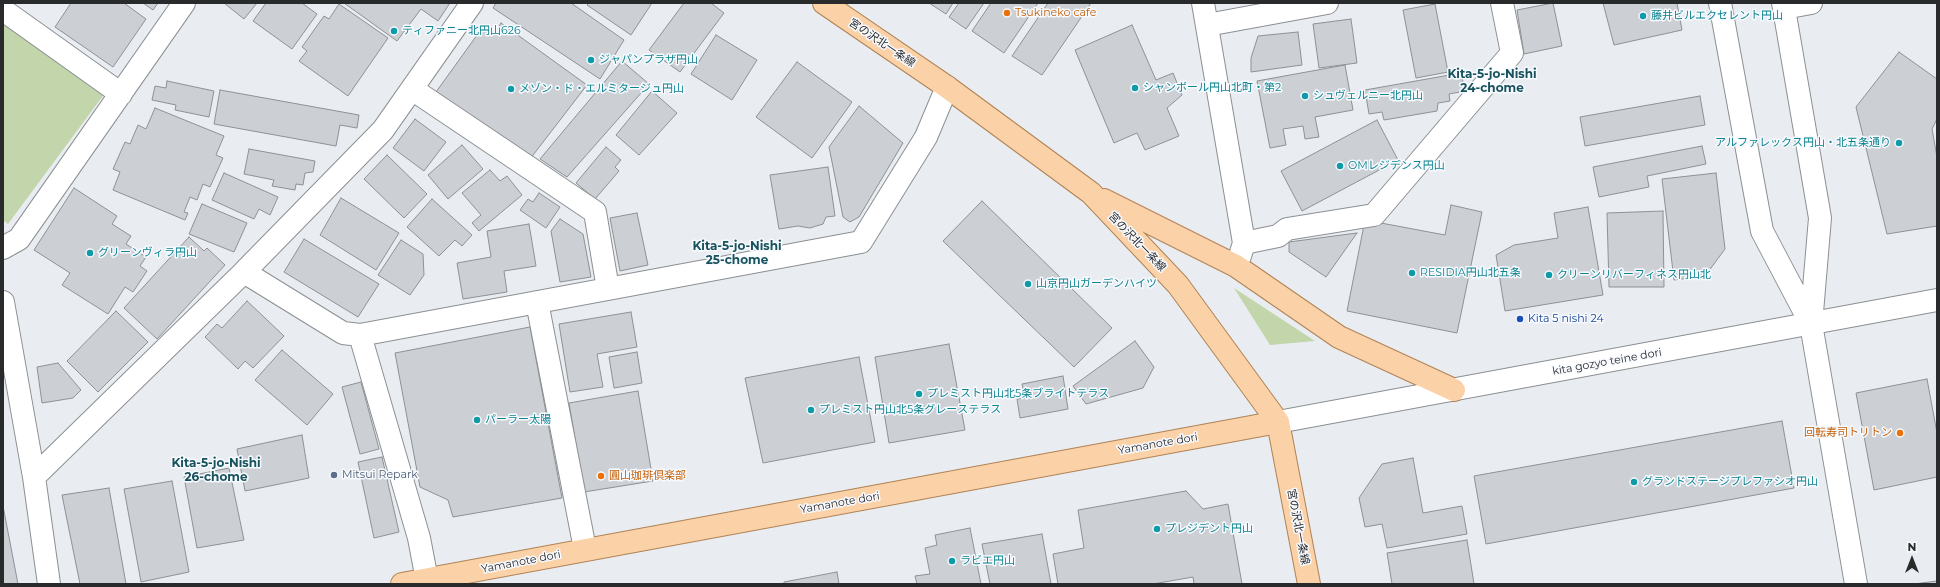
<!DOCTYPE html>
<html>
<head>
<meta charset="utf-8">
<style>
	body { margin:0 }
	#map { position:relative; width:1940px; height:587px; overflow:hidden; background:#e9edf1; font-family:Montserrat,sans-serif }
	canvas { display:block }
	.frame { position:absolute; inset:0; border:4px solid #292a2c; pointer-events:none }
	.north { position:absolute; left:1892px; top:539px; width:40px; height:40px; -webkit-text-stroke:3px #f7fafe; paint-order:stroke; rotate:0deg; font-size:11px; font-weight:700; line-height:16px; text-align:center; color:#292a2c }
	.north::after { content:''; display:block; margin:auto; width:14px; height:18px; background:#292a2c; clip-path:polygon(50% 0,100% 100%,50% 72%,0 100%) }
</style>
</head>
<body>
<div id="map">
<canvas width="1940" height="587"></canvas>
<div class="frame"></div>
<div class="north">N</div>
</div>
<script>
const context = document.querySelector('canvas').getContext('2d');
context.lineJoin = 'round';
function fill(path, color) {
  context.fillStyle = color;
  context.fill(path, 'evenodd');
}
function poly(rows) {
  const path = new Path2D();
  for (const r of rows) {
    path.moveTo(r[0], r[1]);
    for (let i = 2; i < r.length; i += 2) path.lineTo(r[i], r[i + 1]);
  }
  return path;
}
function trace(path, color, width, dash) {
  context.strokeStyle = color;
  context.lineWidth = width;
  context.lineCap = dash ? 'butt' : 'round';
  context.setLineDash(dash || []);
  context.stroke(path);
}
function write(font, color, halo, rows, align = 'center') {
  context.font = font + ' Montserrat,"Noto Sans JP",sans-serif';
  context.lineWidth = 3;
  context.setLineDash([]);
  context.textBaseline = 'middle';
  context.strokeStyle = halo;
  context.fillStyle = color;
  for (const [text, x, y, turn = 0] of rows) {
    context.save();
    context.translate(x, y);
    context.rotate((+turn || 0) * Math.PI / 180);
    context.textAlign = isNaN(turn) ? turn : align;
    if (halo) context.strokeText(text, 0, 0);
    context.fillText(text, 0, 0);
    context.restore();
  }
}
const green = poly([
	[3,21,105,93,8,224,3,220],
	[1234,288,1315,341,1270,345]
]);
const building = poly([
	[71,3,124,3,146,19,113,67,55,27,71,3],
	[143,3,158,3,153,10,143,3],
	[224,3,257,3,244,19,224,3],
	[266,3,302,3,317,14,292,49,253,21,266,3],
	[344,3,450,3,438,21,421,9,397,41,344,3],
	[496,3,571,3,624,40,600,79,493,8,496,3],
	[589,3,652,3,631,35,587,5,589,3],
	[684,3,711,3,724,13,680,72,649,50,684,3],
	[929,3,953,3,946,14,929,3],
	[959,3,984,3,966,29,949,17,959,3],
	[991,3,1038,3,1004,53,972,31,991,3],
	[1048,3,1091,3,1042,75,1012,56,1048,3],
	[1553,3,1562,46,1524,54,1517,10,1553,3],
	[1603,3,1677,3,1682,30,1614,45,1603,3],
	[339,4,388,38,348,96,299,61,307,51,302,47,324,16,329,19,339,4],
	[1435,4,1448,72,1416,78,1403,10,1435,4],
	[1351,19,1357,63,1319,68,1313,24,1351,19],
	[501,23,587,85,530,159,436,92,485,24,496,32,501,23],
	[1132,25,1156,80,1173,73,1182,95,1167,108,1179,136,1145,150,1137,133,1114,143,1075,50,1132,25],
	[1298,32,1302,65,1251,72,1251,58,1258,36,1298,32],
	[716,35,757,60,732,100,691,74,716,35],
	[1899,52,1937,79,1937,119,1932,129,1937,157,1937,226,1887,234,1856,107,1899,52],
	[622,61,649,84,567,177,540,159,622,61],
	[797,62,852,102,812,158,756,117,797,62],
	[1345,65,1353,110,1315,117,1319,137,1305,139,1303,126,1283,129,1286,145,1270,148,1257,81,1345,65],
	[1461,73,1465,91,1449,94,1450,101,1438,103,1437,111,1384,120,1382,112,1369,114,1365,90,1461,73],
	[167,81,214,91,209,117,175,110,176,105,152,100,155,86,166,88,167,81],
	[220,90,359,115,357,128,340,125,336,146,214,124,220,90],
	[652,91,677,113,639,155,616,135,652,91],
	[1700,96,1705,125,1585,146,1580,117,1700,96],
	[859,106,903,143,859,217,850,222,843,217,829,147,859,106],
	[155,108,224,136,216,155,223,158,210,187,203,184,197,200,190,197,184,212,188,213,185,220,113,190,120,172,113,169,125,142,130,144,138,125,146,129,155,108],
	[415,119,446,142,424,171,393,148,415,119],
	[1377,120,1398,160,1302,211,1281,171,1377,120],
	[462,145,483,169,448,199,428,175,462,145],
	[1702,146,1706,164,1647,176,1649,187,1599,197,1593,167,1702,146],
	[606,147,621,160,615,167,619,171,595,199,576,183,606,147],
	[249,149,315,161,313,172,305,173,303,185,296,184,295,190,272,186,274,180,244,174,249,149],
	[387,155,427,194,404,218,364,179,387,155],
	[828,167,835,216,826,217,823,224,810,228,798,226,779,229,770,175,828,167],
	[490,170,500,181,507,176,522,195,479,231,472,223,481,215,462,193,490,170],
	[224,173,278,197,270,215,259,209,254,219,212,200,224,173],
	[1716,173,1725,249,1705,276,1674,280,1662,179,1716,173],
	[74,188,117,216,112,224,131,236,126,244,146,257,140,266,147,271,133,292,125,287,108,314,62,285,70,273,34,250,74,188],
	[539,193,560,207,546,228,520,210,528,199,533,202,539,193],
	[341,198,399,233,376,270,320,235,341,198],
	[432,199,472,235,462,246,455,240,439,256,407,227,432,199],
	[982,201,1112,328,1074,367,943,241,982,201],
	[202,204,247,223,234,252,189,234,202,204],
	[1451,205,1482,212,1457,333,1347,311,1365,220,1445,235,1451,205],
	[1588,207,1603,295,1505,311,1496,255,1514,245,1558,238,1554,213,1588,207],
	[1663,211,1664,287,1609,287,1607,213,1663,211],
	[637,213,648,265,620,271,610,218,637,213],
	[560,219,583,234,591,277,560,282,551,231,560,219],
	[529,224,536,266,504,271,507,292,463,299,457,263,491,257,487,231,529,224],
	[1357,233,1326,277,1289,252,1289,242,1357,233],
	[189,237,204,251,207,248,225,265,157,339,124,308,189,237],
	[304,239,379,284,358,317,284,272,304,239],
	[401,240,423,254,424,275,410,295,378,275,401,240],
	[247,301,284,336,253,368,245,361,238,369,205,337,217,324,222,328,247,301],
	[116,311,148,342,98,392,67,361,116,311],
	[631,312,637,347,597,354,603,387,570,392,559,324,631,312],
	[530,327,562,498,453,517,448,500,420,487,395,353,530,327],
	[1135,341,1154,367,1143,388,1086,404,1073,386,1135,341],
	[949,344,965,430,889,443,875,357,949,344],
	[282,350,333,394,307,425,255,380,282,350],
	[637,352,642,383,614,388,609,357,637,352],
	[859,357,875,442,763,463,745,378,859,357],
	[58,363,81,390,73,398,42,403,37,367,58,363],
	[1063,376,1068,409,1020,418,1017,399,1025,398,1022,384,1063,376],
	[1927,379,1937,433,1937,477,1874,490,1856,393,1927,379],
	[361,382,379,449,360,454,342,387,361,382],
	[638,391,653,481,584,492,569,403,638,391],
	[1782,421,1794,488,1486,544,1474,476,1782,421],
	[302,435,309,478,245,491,237,449,302,435],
	[382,457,399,532,374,538,358,462,382,457],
	[1413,458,1423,513,1462,506,1467,534,1387,548,1382,524,1365,527,1359,498,1382,464,1413,458],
	[229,468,244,540,197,548,184,477,229,468],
	[172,481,189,572,141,582,124,489,172,481],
	[109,488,126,584,80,584,62,495,109,488],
	[1186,491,1203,509,1228,504,1242,584,1194,584,1193,577,1153,584,1058,584,1053,554,1084,548,1078,510,1186,491],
	[3,506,18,584,3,584,3,506],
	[970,528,981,584,917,584,915,576,930,574,925,548,937,545,935,535,970,528],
	[1042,534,1051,584,990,584,982,544,1042,534],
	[1467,540,1474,584,1392,584,1387,553,1467,540],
	[837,572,839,584,784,584,784,582,837,572],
	[1937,581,1937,584,1914,584,1937,581]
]);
const minor = poly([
	[1203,3,1244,243,1240,256],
	[1720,3,1762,231,1811,324],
	[1783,3,1820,218,1811,324,1856,584],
	[1784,8,1811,3],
	[3,10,121,94],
	[1207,25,1327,3],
	[412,89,595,212,608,289],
	[1244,243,1278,236,1287,229,1374,215,1512,53,1502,3],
	[3,248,19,239,184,3],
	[244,272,343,333,360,335,861,242,926,137,947,87],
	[3,302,34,477,49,584],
	[537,302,585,549],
	[360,335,419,538,427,580],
	[1278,422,1937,300],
	[34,477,244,272,383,130,472,3]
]);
const major = poly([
	[824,3,947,87,1091,193,1178,285,1278,422,1309,584],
	[1104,200,1236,266,1339,337,1454,390],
	[402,584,1278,422]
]);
const markers = [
	[1007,13,4,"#e8710a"],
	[1643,16,4,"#0f9aa8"],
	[394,31,4,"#0f9aa8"],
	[591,60,4,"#0f9aa8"],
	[1135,88,4,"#0f9aa8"],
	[511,89,4,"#0f9aa8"],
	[1305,96,4,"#0f9aa8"],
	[1899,143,4,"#0f9aa8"],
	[1340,166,4,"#0f9aa8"],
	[90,253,4,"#0f9aa8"],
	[1412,273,4,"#0f9aa8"],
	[1549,275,4,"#0f9aa8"],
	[1028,284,4,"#0f9aa8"],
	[1520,319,4,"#1a4fb4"],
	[919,394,4,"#0f9aa8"],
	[811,410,4,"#0f9aa8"],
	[477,420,4,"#0f9aa8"],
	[1900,433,4,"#e8710a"],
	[334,475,4,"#5c6f8a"],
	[601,476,4,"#e8710a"],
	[1634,482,4,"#0f9aa8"],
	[1157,529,4,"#0f9aa8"],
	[952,561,4,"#0f9aa8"]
];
const foodNames = [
	["Tsukineko cafe",1015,13],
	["回転寿司トリトン",1892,433,"right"],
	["圓山珈琲倶楽部",609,476]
];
const cultureNames = [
	["藤井ビルエクセレント円山",1651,16],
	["ティファニー北円山626",402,31],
	["ジャパンプラザ円山",599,60],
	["シャンボール円山北町・第2",1143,88],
	["メゾン・ド・エルミタージュ円山",519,89],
	["シュヴェルニー北円山",1313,96],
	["アルファレックス円山・北五条通り",1891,143,"right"],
	["OMレジデンス円山",1348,166],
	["グリーンヴィラ円山",98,253],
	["RESIDIA円山北五条",1420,273],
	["クリーンリバーフィネス円山北",1557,275],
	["山京円山ガーデンハイツ",1036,284],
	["プレミスト円山北5条ブライトテラス",927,394],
	["プレミスト円山北5条グレーステラス",819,410],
	["パーラー太陽",485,420],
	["グランドステージプレファシオ円山",1642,482],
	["プレジデント円山",1165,529],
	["ラビエ円山",960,561]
];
const streetNames = [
	["宮の沢北一条線",882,43,34],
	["宮の沢北一条線",1137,242,46],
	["kita gozyo teine dori",1607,362,-10],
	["Yamanote dori",1158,444,-10],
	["Yamanote dori",840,503,-10],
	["宮の沢北一条線",1298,527,79],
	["Yamanote dori",521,562,-11]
];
const transitNames = [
	["Kita 5 nishi 24",1528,319]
];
const serviceNames = [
	["Mitsui Repark",342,475]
];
const neighbourhoodNames = [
	["Kita-5-jo-Nishi",1492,74],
	["24-chome",1492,88],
	["Kita-5-jo-Nishi",737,246],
	["25-chome",737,260],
	["Kita-5-jo-Nishi",216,463],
	["26-chome",216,477]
];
fill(green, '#c3d5aa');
fill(building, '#cccfd3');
trace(building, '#8d9195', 1);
trace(minor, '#8c9093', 24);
trace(major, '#b08356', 24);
trace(minor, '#fff', 22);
trace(major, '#fbd1a7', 22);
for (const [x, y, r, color] of markers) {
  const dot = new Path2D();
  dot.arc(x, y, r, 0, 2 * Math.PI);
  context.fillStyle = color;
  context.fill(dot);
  trace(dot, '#f7fafe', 1.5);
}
write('11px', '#c56008', '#f7fafe', foodNames, 'left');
write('11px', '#0d838f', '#f7fafe', cultureNames, 'left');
write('11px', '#292a2c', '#f7fafe', streetNames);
write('11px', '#164399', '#f7fafe', transitNames, 'left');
write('11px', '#4e5e75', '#f7fafe', serviceNames, 'left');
write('bold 12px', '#18525c', '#f7fafe', neighbourhoodNames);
</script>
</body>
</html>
